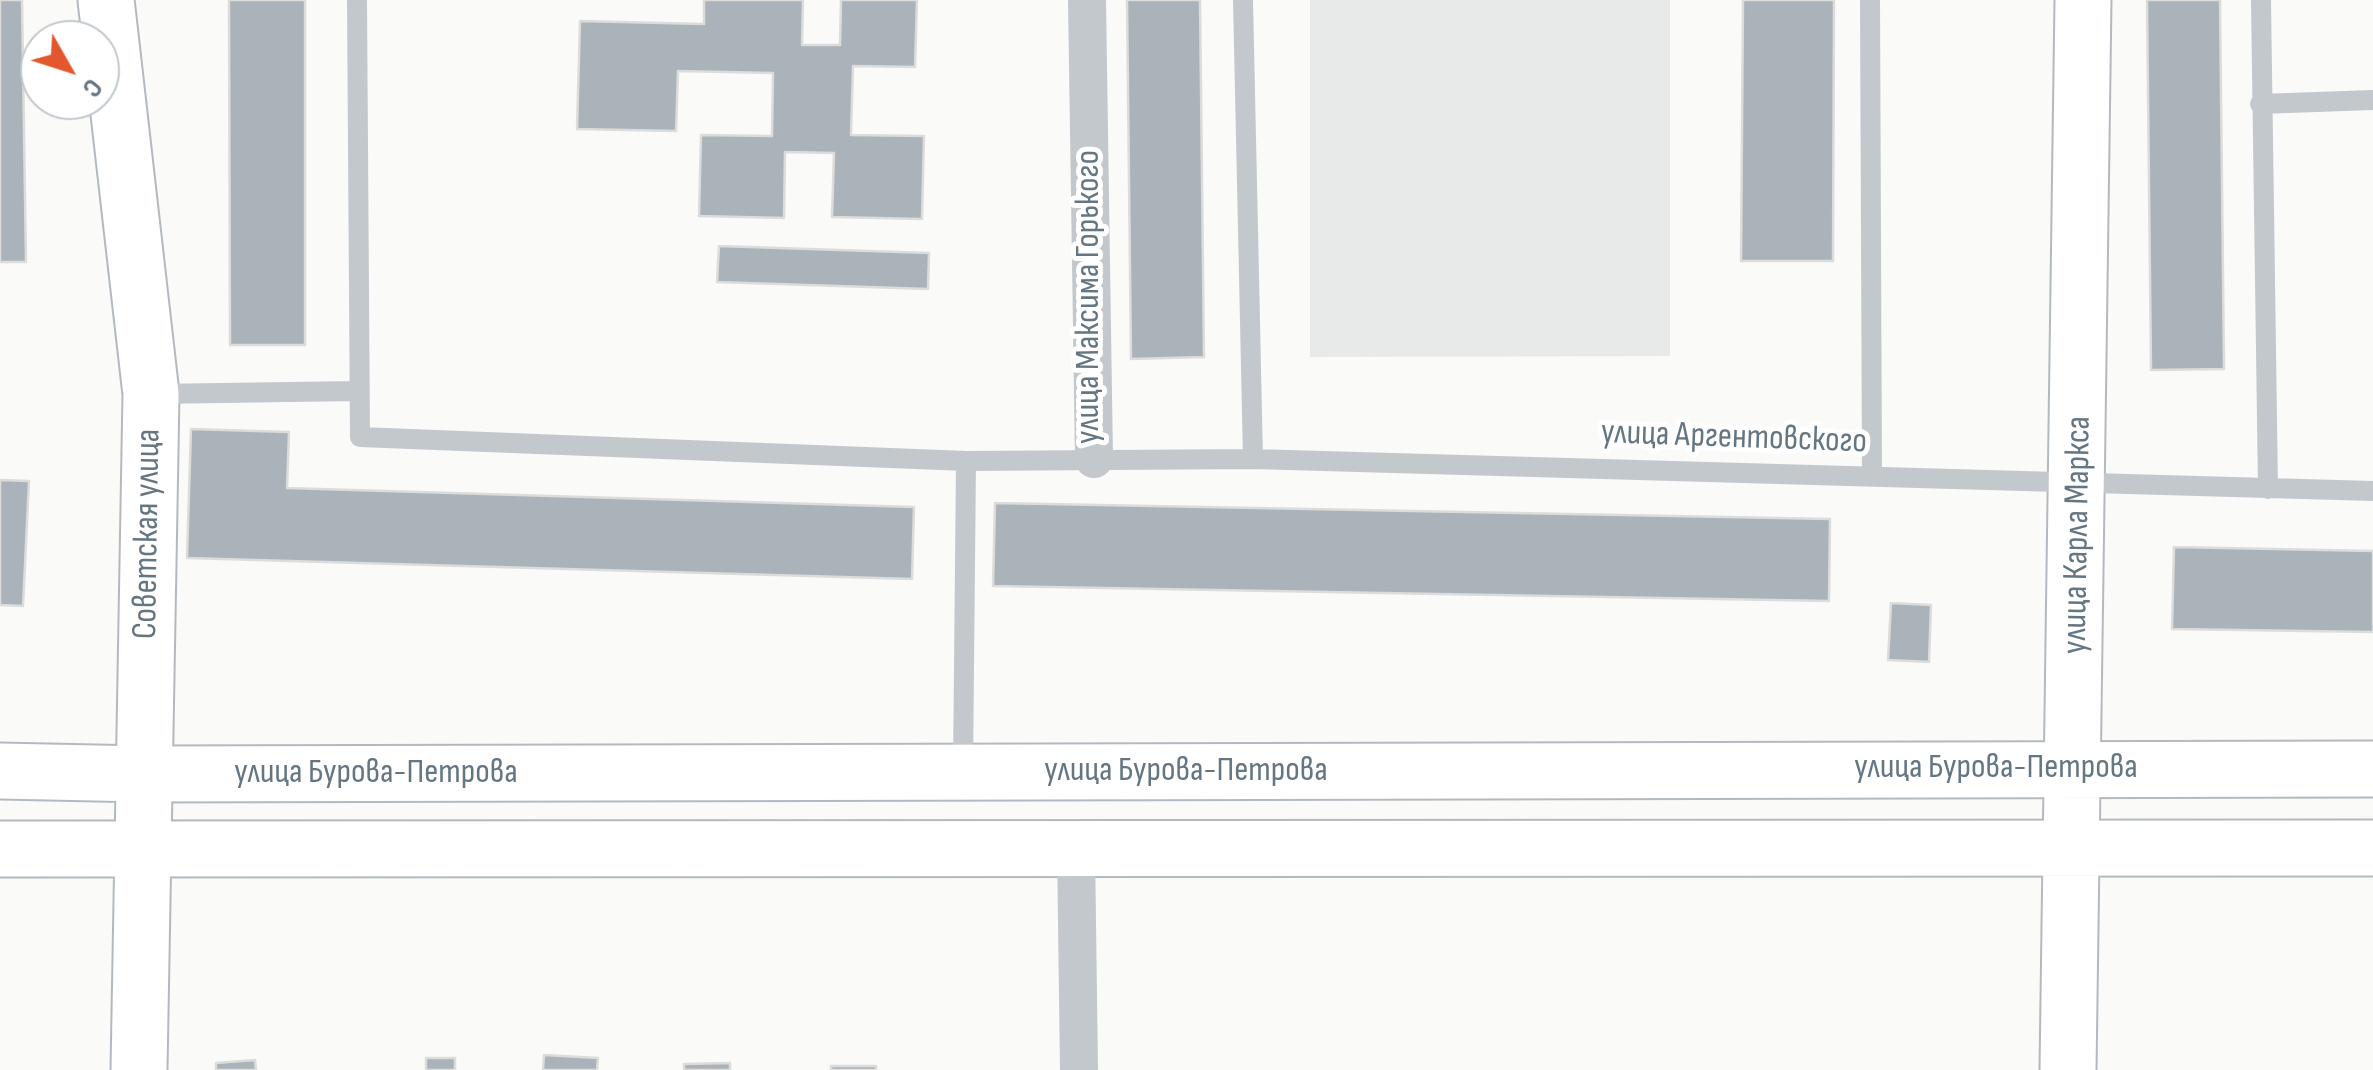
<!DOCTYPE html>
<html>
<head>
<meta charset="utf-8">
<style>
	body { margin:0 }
	#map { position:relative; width:2373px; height:1070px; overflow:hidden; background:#fafaf8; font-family:"Sofia Sans Condensed",sans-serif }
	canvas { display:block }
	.north { position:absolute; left:20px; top:20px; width:100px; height:100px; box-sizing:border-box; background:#fff; border:2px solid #c1c8cd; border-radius:50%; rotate:129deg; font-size:28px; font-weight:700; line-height:40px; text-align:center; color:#657683 }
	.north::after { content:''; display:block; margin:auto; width:35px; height:45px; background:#e4572e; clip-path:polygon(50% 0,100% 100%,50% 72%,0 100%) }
</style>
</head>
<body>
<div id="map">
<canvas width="2373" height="1070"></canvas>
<div class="north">С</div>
</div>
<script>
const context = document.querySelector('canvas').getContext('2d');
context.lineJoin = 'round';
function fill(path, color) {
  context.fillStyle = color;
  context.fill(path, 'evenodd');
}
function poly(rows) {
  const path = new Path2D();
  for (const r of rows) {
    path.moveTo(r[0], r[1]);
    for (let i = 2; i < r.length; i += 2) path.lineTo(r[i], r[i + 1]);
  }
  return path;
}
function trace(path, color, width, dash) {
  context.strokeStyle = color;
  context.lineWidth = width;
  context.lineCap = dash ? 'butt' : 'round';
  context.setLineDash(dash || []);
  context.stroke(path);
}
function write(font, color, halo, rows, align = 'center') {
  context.font = font + ' "Sofia Sans Condensed",sans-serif';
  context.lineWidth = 10;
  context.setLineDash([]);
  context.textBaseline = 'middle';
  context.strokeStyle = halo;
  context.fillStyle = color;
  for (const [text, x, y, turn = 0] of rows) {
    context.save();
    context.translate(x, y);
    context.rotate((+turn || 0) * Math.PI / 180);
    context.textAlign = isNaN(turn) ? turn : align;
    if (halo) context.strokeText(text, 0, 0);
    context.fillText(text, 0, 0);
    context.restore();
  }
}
const built = poly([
	[1310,0,1670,0,1670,356,1310,357]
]);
const building = poly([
	[0,0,22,0,26,262,0,262,0,0],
	[229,0,305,0,305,345,230,345,229,0],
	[704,0,803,0,802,45,840,45,841,0,917,0,915,67,853,66,851,135,924,136,922,219,832,217,834,153,785,152,784,218,699,216,701,135,772,136,773,73,678,71,676,131,577,129,580,21,704,24,704,0],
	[1127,0,1200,0,1204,357,1131,359,1127,0],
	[1743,0,1834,0,1833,261,1741,261,1743,0],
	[2147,0,2220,0,2224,369,2151,370,2147,0],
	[719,246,929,253,928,289,717,282,719,246],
	[191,429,289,432,287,488,914,507,912,579,187,558,191,429],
	[0,480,29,481,23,606,0,605,0,480],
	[995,503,1830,519,1829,601,993,586,995,503],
	[2174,547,2373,551,2373,632,2172,629,2174,547],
	[1891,603,1931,605,1929,662,1888,660,1891,603],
	[544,1055,598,1058,597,1070,543,1070,544,1055],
	[426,1058,455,1058,455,1070,426,1070,426,1058],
	[255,1060,256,1070,216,1070,216,1063,255,1060],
	[730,1063,730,1070,684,1070,684,1064,730,1063],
	[831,1066,876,1066,876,1070,831,1070,831,1066]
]);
const lane = poly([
	[357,0,360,437,966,461],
	[1243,0,1253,459],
	[1870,0,1872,474],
	[2261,0,2268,489],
	[2260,104,2373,100],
	[154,394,357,391],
	[963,770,966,461,1253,459,2373,491]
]);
const street = poly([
	[1087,0,1094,459],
	[1076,848,1079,1070]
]);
const secondary = poly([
	[106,0,151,394,139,1070],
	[0,771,144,774,2373,769],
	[0,849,2373,848],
	[2068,1070,2083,0]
]);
const streetNames = [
	["улица Максима Горького",1089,297,-90],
	["улица Аргентовского",1734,438,2],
	["Советская улица",148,534,-89],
	["улица Карла Маркса",2078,535,-89],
	["улица Бурова-Петрова",1996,768],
	["улица Бурова-Петрова",1186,771],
	["улица Бурова-Петрова",376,773]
];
fill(built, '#e8e9e9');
fill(building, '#aab3b9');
trace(building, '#dcdcda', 2.5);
trace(secondary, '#b3babf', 59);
trace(lane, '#c3c8cc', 20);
trace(street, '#c3c8cc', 38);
trace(secondary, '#fff', 55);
write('35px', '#657683', '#fff', streetNames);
</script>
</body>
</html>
